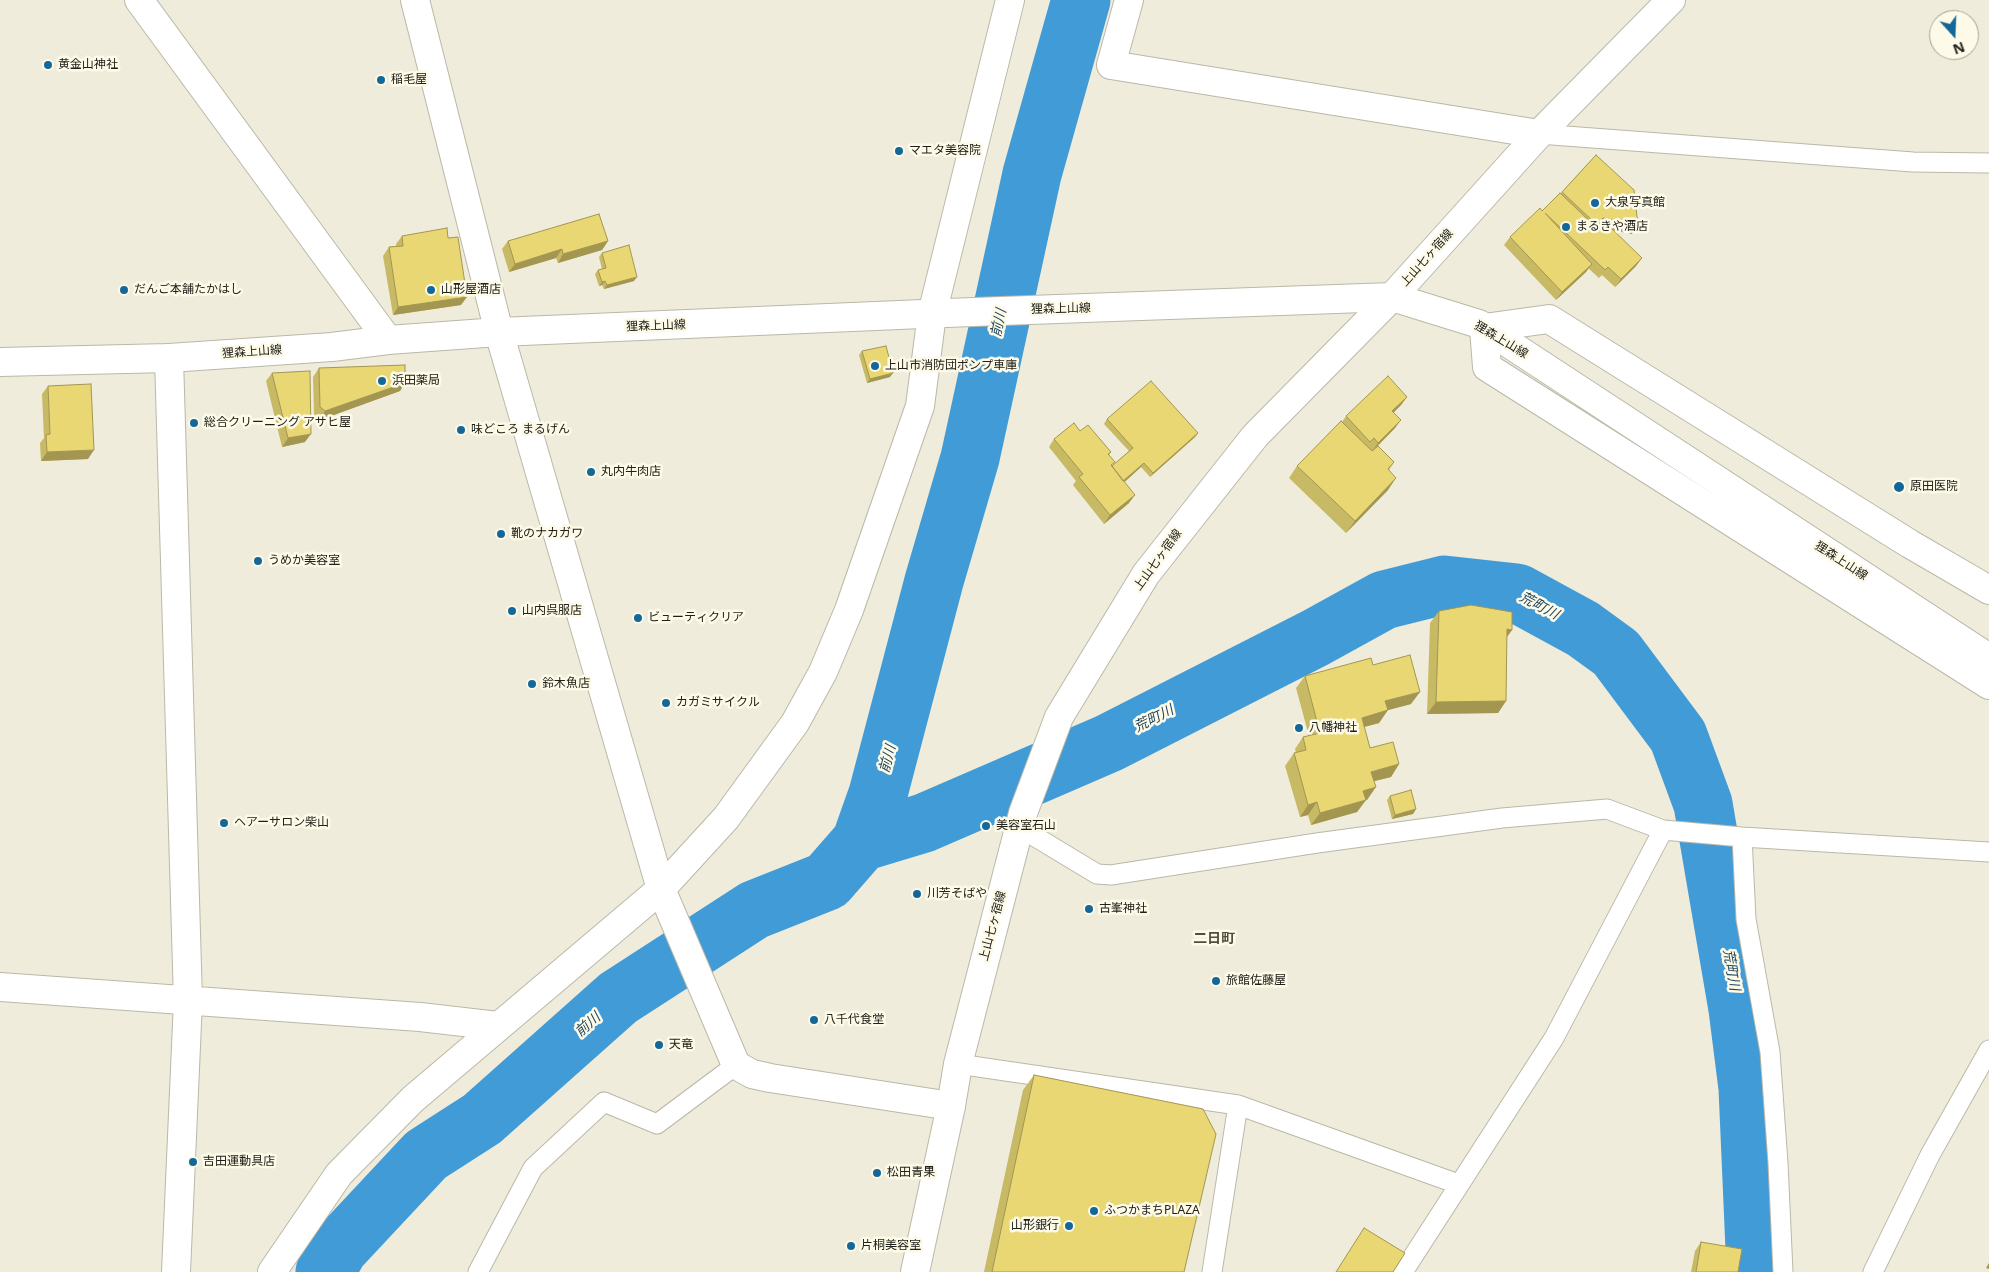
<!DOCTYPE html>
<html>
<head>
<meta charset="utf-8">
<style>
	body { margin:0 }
	#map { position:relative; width:1989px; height:1272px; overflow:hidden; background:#efecdb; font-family:"Noto Sans",sans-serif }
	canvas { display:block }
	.north { position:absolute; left:1929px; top:10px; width:50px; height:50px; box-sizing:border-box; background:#fdfae8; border:1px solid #a5a396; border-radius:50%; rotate:160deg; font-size:14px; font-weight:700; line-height:20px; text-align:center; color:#21201a }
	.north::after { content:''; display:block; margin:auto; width:18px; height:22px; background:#146899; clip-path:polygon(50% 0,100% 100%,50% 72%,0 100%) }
</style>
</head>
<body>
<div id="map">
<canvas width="1989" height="1272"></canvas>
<div class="north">N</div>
</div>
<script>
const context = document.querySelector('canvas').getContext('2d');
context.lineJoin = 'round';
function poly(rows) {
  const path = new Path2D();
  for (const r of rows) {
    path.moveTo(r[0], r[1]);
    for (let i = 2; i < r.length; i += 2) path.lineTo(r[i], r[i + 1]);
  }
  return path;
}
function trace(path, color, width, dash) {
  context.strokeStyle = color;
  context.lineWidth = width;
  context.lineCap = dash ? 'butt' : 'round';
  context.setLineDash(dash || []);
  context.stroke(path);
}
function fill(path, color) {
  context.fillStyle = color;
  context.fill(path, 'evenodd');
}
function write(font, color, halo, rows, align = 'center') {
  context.font = font + ' "Noto Sans","Noto Sans JP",sans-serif';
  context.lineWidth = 5;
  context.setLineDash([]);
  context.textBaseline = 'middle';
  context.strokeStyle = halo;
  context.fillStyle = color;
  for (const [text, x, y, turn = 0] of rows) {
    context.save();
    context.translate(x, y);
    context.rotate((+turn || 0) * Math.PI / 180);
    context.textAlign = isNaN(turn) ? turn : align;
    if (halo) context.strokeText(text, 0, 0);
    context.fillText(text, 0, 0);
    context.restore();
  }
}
const river = poly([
	[861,842,924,823,1109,743,1315,638,1384,600,1444,585,1517,593,1583,629,1616,653,1678,736,1703,804,1738,1009,1748,1088,1756,1272],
	[325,1272,339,1248,426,1155,482,1119,618,998,754,910,827,881,861,842,878,794,934,581,970,458,1032,174,1081,0]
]);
const lane = poly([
	[1539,134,1913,162,1989,163],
	[1019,827,1097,874,1111,875,1317,843,1502,818,1607,809,1663,830,1742,837,1989,852],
	[1742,837,1746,919,1770,1052,1778,1163,1783,1272],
	[958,1064,1238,1105,1458,1184],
	[478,1272,533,1168,604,1102,657,1124,736,1065],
	[1212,1272,1238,1105],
	[1403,1272,1554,1038,1663,830],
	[1873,1272,1930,1155,1989,1050]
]);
const street = poly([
	[139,0,388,340],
	[1129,0,1111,65,1539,134],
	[499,332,661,889,736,1065,752,1074,770,1078,951,1106],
	[169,358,188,1001,176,1272],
	[1989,590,1910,544,1549,319,1484,328,1487,367,1989,685],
	[0,987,420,1017,498,1026],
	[272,1272,339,1174,413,1099,661,889,726,818,795,723,823,672,849,610,920,406,932,314,1010,0]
]);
const secondary = poly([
	[415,0,499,332],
	[0,362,169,358,332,347,388,340,499,332,946,313,1392,297,1479,324,1989,658]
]);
const primary = poly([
	[915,1272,951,1106,958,1064,1023,813,1059,717,1146,574,1255,436,1392,297,1539,134,1671,0]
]);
const wall = poly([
	[1596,155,1632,234,1613,230,1636,266,1615,287,1602,275,1599,278,1588,268,1586,272,1556,300,1504,245,1510,237,1542,211,1561,193],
	[402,236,461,305,393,315,383,256,389,247,396,246,396,244],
	[508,241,608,241,602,250,558,263,556,258,509,272,502,249],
	[602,253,634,281,604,289,602,285,599,286,595,274,598,270,602,269,599,257],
	[862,351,890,377,867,383,859,355],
	[319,368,405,383,400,391,320,420,314,415,313,377],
	[272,373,305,442,282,447,266,381],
	[48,386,88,459,41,461,40,443,44,438,42,394],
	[1407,397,1401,405,1394,412,1395,428,1378,446,1394,462,1389,470,1388,490,1346,533,1289,478,1297,466,1342,422,1346,416],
	[1107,419,1198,433,1195,437,1150,477,1141,467,1124,482,1129,503,1104,524,1073,485,1076,481,1049,447,1054,439,1080,431,1111,452,1109,455,1112,466,1129,451,1104,424],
	[1439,611,1512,630,1507,637,1506,701,1498,713,1427,714,1430,623],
	[1373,665,1411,704,1388,710,1379,723,1364,727,1370,748,1399,764,1391,777,1374,781,1367,800,1366,800,1357,812,1311,825,1308,815,1300,817,1285,766,1294,753,1296,753,1295,749,1303,737,1309,736,1296,688,1305,676],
	[1390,796,1416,809,1413,814,1392,819,1387,800],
	[1034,1075,1184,1272,984,1272,1023,1090],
	[1701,1242,1738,1272,1691,1272,1695,1251]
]);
const shadedWall = poly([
	[1603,218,1638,225,1632,234,1597,227,1591,234],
	[608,241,602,250,558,263,563,254],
	[562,249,556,258,509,272,515,264],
	[1642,258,1636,266,1615,287,1621,279],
	[1592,264,1586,272,1556,300,1562,292],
	[637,277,634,281,604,289,607,285],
	[605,281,602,285,599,286,602,282],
	[467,297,461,305,393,315,398,307],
	[893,373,890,377,867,383,870,379],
	[405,383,400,391,320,420,325,411],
	[1407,397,1401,405,1387,419,1392,411],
	[1401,420,1395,428,1372,451,1378,443],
	[1198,433,1195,437,1150,477,1153,473],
	[311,434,305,442,282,447,288,438],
	[94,450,88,459,41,461,47,452],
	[1144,463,1141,467,1117,489,1120,484],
	[1396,478,1388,490,1346,533,1355,521],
	[1135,495,1129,503,1104,524,1110,515],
	[1507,629,1512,630,1503,642],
	[1420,692,1411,704,1377,713,1385,701],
	[1506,701,1498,713,1427,714,1436,702],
	[1388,710,1379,723,1353,730,1362,718],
	[1399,764,1391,777,1363,784,1371,772],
	[1376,787,1367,800,1355,803,1363,791],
	[1366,800,1357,812,1311,825,1320,813],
	[1317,802,1308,815,1300,817,1308,805],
	[1416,809,1413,814,1392,819,1395,815],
	[1989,1263,1989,1269,1986,1268]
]);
const building = poly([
	[1596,155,1634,190,1638,225,1603,218,1597,225,1562,192,1596,155],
	[1560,193,1599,230,1606,223,1642,258,1621,279,1608,267,1605,270,1545,213,1592,264,1562,292,1510,237,1540,208,1542,211,1560,193],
	[599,214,608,241,563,254,562,249,515,264,508,241,599,214],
	[447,228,448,238,458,237,467,297,398,307,389,247,403,246,402,236,447,228],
	[629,245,637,277,607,285,605,281,602,282,598,270,606,268,602,253,629,245],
	[886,346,893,373,870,379,862,351,886,346],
	[405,365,405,383,325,411,320,407,319,368,405,365],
	[310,371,311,434,288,438,272,373,310,371],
	[1388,376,1407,397,1392,411,1401,420,1378,443,1374,438,1370,442,1346,416,1388,376],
	[1151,381,1198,433,1153,473,1144,463,1123,481,1112,466,1133,448,1107,419,1151,381],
	[91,384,94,450,47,452,46,435,50,434,48,386,91,384],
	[1341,421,1372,451,1378,446,1394,462,1388,469,1396,478,1355,521,1297,466,1341,421],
	[1074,423,1080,431,1088,425,1111,452,1108,454,1115,462,1111,465,1135,495,1110,515,1079,477,1083,474,1054,439,1074,423],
	[1471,605,1512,612,1512,630,1507,629,1506,701,1436,702,1439,611,1471,605],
	[1410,655,1420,692,1385,701,1388,710,1362,718,1370,748,1393,742,1399,764,1371,772,1376,787,1363,791,1366,800,1320,813,1317,802,1308,805,1294,753,1306,750,1303,737,1320,733,1305,676,1371,658,1373,665,1410,655],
	[1411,790,1416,809,1395,815,1390,796,1411,790],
	[1034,1075,1203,1109,1216,1134,1184,1272,992,1272,1034,1075],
	[1364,1228,1405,1253,1393,1272,1336,1272,1364,1228],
	[1701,1242,1742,1249,1738,1272,1696,1272,1701,1242]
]);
const markers = [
	[48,65,5,"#146899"],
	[381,80,5,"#146899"],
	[899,151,5,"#146899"],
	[1595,203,5,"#146899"],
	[1566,227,5,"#146899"],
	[124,290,5,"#146899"],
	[431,290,5,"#146899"],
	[875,366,5,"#146899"],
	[382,381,5,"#146899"],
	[194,423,5,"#146899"],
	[461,430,5,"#146899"],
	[591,472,5,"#146899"],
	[1899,487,6,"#146899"],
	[501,534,5,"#146899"],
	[258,561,5,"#146899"],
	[512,611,5,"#146899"],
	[638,618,5,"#146899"],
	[532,684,5,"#146899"],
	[666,703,5,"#146899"],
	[1299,728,5,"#146899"],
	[224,823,5,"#146899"],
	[986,826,5,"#146899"],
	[917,894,5,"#146899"],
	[1089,909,5,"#146899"],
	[1216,981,5,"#146899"],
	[814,1020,5,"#146899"],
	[659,1045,5,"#146899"],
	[193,1162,5,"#146899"],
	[877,1173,5,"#146899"],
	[1094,1211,5,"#146899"],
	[1069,1226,5,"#146899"],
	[851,1246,5,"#146899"]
];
const poiNames = [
	["黄金山神社",58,65],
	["稲毛屋",391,80],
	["マエタ美容院",909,151],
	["大泉写真館",1605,203],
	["まるきや酒店",1576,227],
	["だんご本舗たかはし",134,290],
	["山形屋酒店",441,290],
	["上山市消防団ポンプ車庫",885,366],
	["浜田薬局",392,381],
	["総合クリーニング アサヒ屋",204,423],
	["味どころ まるげん",471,430],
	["丸内牛肉店",601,472],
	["原田医院",1910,487],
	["靴のナカガワ",511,534],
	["うめか美容室",268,561],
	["山内呉服店",522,611],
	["ビューティクリア",648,618],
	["鈴木魚店",542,684],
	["カガミサイクル",676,703],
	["八幡神社",1309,728],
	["ヘアーサロン柴山",234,823],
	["美容室石山",996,826],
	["川芳そばや",927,894],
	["古峯神社",1099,909],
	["旅館佐藤屋",1226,981],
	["八千代食堂",824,1020],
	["天竜",669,1045],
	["吉田運動具店",203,1162],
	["松田青果",887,1173],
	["ふつかまちPLAZA",1104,1211],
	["山形銀行",1059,1226,"right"],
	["片桐美容室",861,1246]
];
const streetNames = [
	["上山七ヶ宿線",1427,258,-48],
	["狸森上山線",1061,309,-1],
	["狸森上山線",656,326,-2],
	["狸森上山線",1501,340,31],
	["狸森上山線",252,352,-4],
	["上山七ヶ宿線",1158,560,-54],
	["狸森上山線",1841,561,33],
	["上山七ヶ宿線",993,926,-75]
];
const waterNames = [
	["前川",999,323,-78],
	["荒町川",1539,606,28],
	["荒町川",1154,719,-27],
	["前川",888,759,-75],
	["荒町川",1731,970,80],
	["前川",588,1025,-42]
];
const neighbourhoodNames = [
	["二日町",1214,939]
];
trace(river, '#419bd6', 59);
trace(lane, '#bbb8a7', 21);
trace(street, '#bbb8a7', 30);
trace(secondary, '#bbb8a7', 30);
trace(primary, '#bbb8a7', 30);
trace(lane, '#fff', 19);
trace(street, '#fff', 28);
trace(secondary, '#fff', 28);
trace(primary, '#fff', 28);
fill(wall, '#c8b964');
fill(shadedWall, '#a39651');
fill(building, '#e9d774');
trace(building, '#a39651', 1);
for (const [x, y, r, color] of markers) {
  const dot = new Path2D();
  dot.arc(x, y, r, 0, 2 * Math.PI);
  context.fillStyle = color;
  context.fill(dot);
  trace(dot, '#fdfae8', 2);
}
write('12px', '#21201a', '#fdfae8', poiNames, 'left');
write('12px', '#21201a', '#fdfae8', streetNames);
write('italic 14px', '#1f445d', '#fdfae8', waterNames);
write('bold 14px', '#504e3f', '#fdfae8', neighbourhoodNames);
</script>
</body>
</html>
